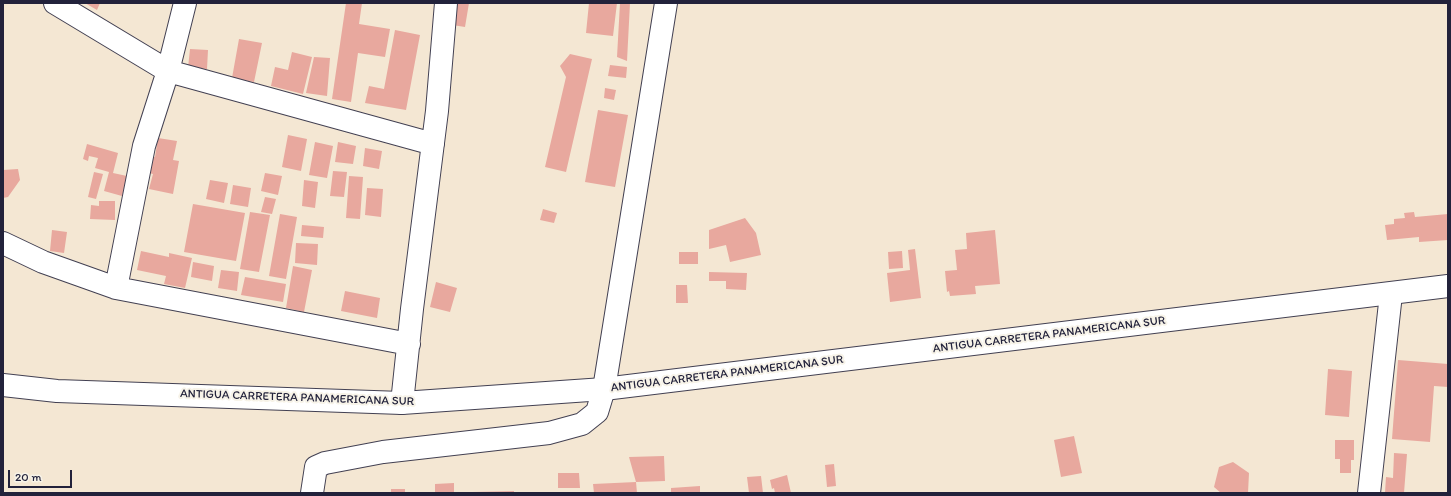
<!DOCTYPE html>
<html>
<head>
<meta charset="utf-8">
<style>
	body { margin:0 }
	#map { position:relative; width:1451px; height:496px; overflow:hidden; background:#f4e7d3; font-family:Itim,sans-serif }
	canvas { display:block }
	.frame { position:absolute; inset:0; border:4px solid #22223b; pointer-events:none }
	.scale { position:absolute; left:8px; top:470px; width:64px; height:18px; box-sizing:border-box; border:2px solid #22223b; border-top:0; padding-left:5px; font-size:12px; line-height:14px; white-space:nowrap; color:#22223b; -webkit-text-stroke:3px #f7f3e8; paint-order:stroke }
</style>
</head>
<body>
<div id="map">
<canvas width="1451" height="496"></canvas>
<div class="frame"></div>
<div class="scale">20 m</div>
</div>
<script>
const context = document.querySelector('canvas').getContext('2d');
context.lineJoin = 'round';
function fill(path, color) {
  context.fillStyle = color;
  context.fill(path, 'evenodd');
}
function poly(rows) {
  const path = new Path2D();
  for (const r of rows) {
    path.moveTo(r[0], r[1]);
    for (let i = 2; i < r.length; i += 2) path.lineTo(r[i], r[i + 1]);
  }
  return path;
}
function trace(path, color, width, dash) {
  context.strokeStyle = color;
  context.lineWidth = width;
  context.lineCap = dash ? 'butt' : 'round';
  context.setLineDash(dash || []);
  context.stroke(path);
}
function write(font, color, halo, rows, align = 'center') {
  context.font = font + ' Itim,sans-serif';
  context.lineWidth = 4;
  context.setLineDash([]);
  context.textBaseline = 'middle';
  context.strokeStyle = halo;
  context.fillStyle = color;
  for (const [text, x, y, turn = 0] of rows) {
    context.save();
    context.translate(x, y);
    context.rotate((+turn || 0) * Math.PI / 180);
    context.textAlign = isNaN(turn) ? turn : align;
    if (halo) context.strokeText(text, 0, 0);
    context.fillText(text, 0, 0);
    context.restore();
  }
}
const building = poly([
	[85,3,100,3,97,10],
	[346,3,362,3,359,24,390,29,385,57,358,53,351,102,332,99],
	[450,3,469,3,465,27,446,24],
	[589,3,617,3,613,36,586,33],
	[620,3,630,3,627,61,617,57],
	[395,30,420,35,406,110,365,103,369,86,384,89],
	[239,39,262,43,254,82,232,78],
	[190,49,208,50,207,69,188,68],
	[292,52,312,57,303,94,271,86,275,67,288,70],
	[570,54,592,59,566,172,545,167,566,77,560,66],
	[314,57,330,58,327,96,306,93],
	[610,65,627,67,626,78,608,76],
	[605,88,616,90,614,100,604,98],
	[598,110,628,115,615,187,585,182],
	[288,135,307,139,301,171,282,167],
	[158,138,177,141,173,160,179,161,173,194,149,189,153,174,145,172,148,155,155,157],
	[315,142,333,146,327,178,309,175],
	[338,142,356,146,353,164,335,162],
	[87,144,118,153,113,173,127,176,122,196,104,191,109,172,95,168,98,158,89,156,88,161,83,159],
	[365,148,382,151,379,169,363,166],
	[18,169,20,180,8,197,3,198,3,170],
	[333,171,347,172,344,197,330,196],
	[94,172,103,174,96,199,88,197],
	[265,173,282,176,278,195,261,191],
	[349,176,363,177,360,219,346,218],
	[210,180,228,183,224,203,206,199],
	[304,180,318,182,315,208,302,206],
	[233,185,251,188,248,207,230,204],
	[367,188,383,189,381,217,365,215],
	[265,197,276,199,272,214,261,212],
	[99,201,115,201,115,220,90,219,91,205,99,206],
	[193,204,245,213,236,261,184,252],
	[543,209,557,213,554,223,540,220],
	[250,212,270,215,259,272,240,269],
	[1414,212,1415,217,1448,214,1448,240,1419,242,1419,237,1387,240,1385,225,1394,224,1394,219,1405,218,1404,213],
	[280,214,297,217,286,279,269,276],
	[745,218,756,233,761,255,730,262,726,245,709,249,709,230],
	[302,225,324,227,323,238,301,236],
	[52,230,67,232,64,253,50,251],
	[995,230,1000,284,975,286,976,294,950,296,949,291,947,292,945,271,957,270,955,250,967,249,966,233],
	[296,243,318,244,317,265,295,263],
	[915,249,921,298,890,302,887,273,910,270,908,250],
	[141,251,169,257,169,253,192,258,185,288,164,284,166,276,137,270],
	[902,251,903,268,889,269,888,252],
	[679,252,698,252,698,264,679,264],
	[193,262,214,266,212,281,191,277],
	[293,266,312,270,304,312,286,308],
	[221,270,239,272,237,291,218,288],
	[709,272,747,273,746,290,726,289,726,281,709,281],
	[245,277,286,284,283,302,241,295],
	[436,282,457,288,450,312,430,307],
	[676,285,687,285,688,303,676,303],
	[345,291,380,298,377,318,341,311],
	[1398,360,1448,364,1448,387,1434,386,1430,442,1392,439],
	[1328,369,1352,371,1349,417,1325,415],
	[1074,436,1082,473,1061,477,1054,440],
	[1335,440,1354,440,1354,460,1351,460,1351,473,1340,473,1340,459,1335,459],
	[1394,453,1407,454,1404,493,1385,493,1386,477,1393,478],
	[664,456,665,481,636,482,629,457],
	[1233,462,1249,473,1248,493,1221,493,1214,487,1219,467],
	[834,464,836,486,827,487,825,465],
	[558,473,579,473,580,488,558,488],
	[787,475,791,493,775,493,774,488,772,489,770,480],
	[761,476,763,493,749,493,747,477],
	[636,482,637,493,594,493,593,484],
	[454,483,454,493,435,493,435,484],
	[700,486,700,493,671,493,671,488],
	[391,489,405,489,405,493,391,493],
	[514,491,514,493,472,493,472,492]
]);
const minor = poly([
	[55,3,168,71,433,144],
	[3,243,43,262,116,288,409,344],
	[116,288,144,146,168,71,185,3],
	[402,403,412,309,437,111,446,3],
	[312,493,316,467,325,463,383,452,549,433,582,424,597,412,604,389,666,3],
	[1369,493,1391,294]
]);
const highway = poly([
	[3,385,57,391,402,403,604,389,1448,286]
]);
const streetNames = [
	["ANTIGUA CARRETERA PANAMERICANA SUR",1049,335,-7],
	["ANTIGUA CARRETERA PANAMERICANA SUR",727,374,-7],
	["ANTIGUA CARRETERA PANAMERICANA SUR",297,398,2]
];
fill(building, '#e8a89e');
trace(minor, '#424052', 24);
trace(highway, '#424052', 24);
trace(minor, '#fff', 22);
trace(highway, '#fff', 22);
write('12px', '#22223b', '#f7f3e8', streetNames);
</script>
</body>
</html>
